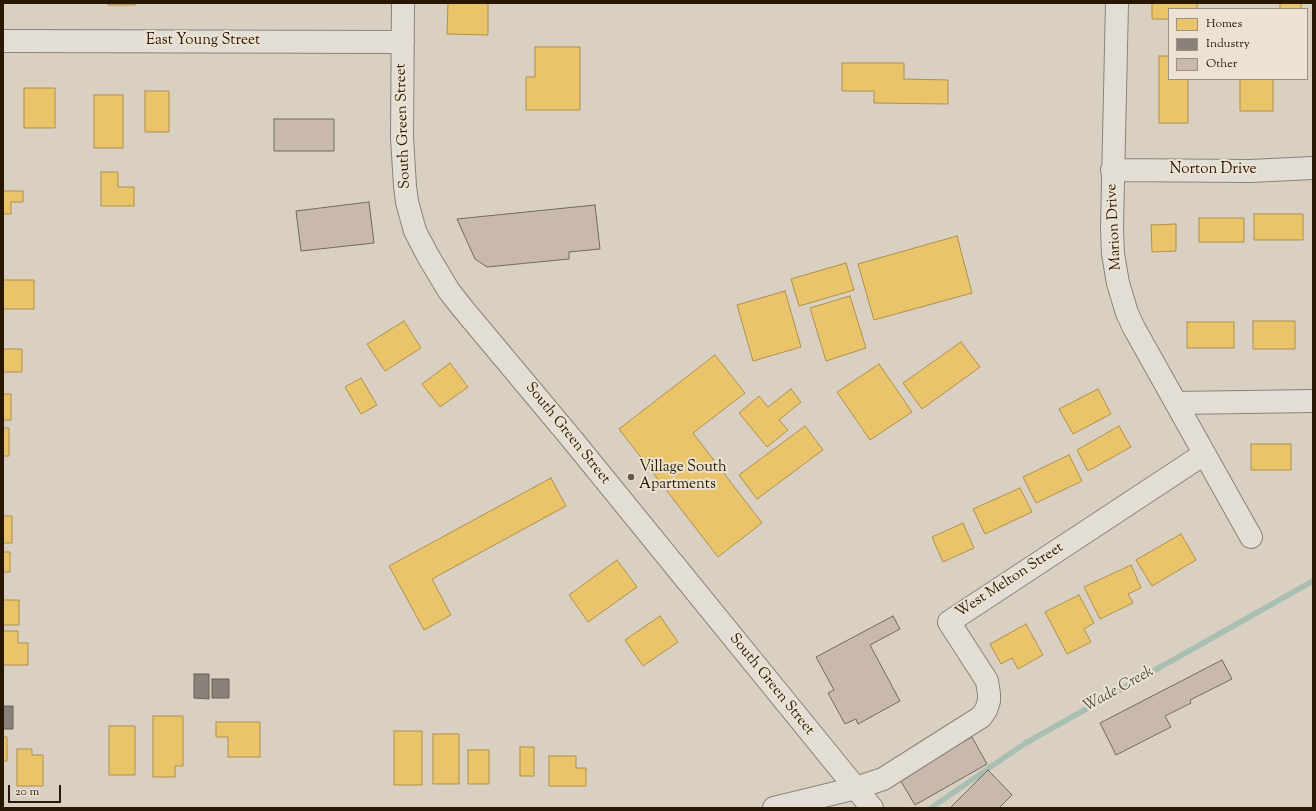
<!DOCTYPE html>
<html>
<head>
<meta charset="utf-8">
<style>
	body { margin:0 }
	#map { position:relative; width:1316px; height:811px; overflow:hidden; background:#d9d0c2; font-family:"Sorts Mill Goudy",serif }
	canvas { display:block }
	.frame { position:absolute; inset:0; border:4px solid #281702; pointer-events:none }
	.legend { position:absolute; left:1168px; top:8px; width:140px; height:72px; box-sizing:border-box; background:#ece2d2; border:1px solid #9e917f; margin:0; padding:5px 7px; list-style:none; font-size:12px; color:#281702 }
	.legend li { display:flex; align-items:center; gap:8px; height:20px }
	.legend b { width:20px; border:1px solid #9e917f }
	.scale { position:absolute; left:8px; top:785px; width:53px; height:18px; box-sizing:border-box; border:2px solid #281702; border-top:0; padding-left:5px; font-size:12px; line-height:14px; white-space:nowrap; color:#281702; -webkit-text-stroke:3px #ece2d2; paint-order:stroke }
</style>
</head>
<body>
<div id="map">
<canvas width="1316" height="811"></canvas>
<div class="frame"></div>
<ul class="legend">
<li><b style="height:11px;background:#e9c46a"></b>Homes</li>
<li><b style="height:11px;background:#8a817c"></b>Industry</li>
<li><b style="height:11px;background:#c8b9ac"></b>Other</li>
</ul>
<div class="scale">20 m</div>
</div>
<script>
const context = document.querySelector('canvas').getContext('2d');
context.lineJoin = 'round';
function fill(path, color) {
  context.fillStyle = color;
  context.fill(path, 'evenodd');
}
function poly(rows) {
  const path = new Path2D();
  for (const r of rows) {
    path.moveTo(r[0], r[1]);
    for (let i = 2; i < r.length; i += 2) path.lineTo(r[i], r[i + 1]);
  }
  return path;
}
function trace(path, color, width, dash) {
  context.strokeStyle = color;
  context.lineWidth = width;
  context.lineCap = dash ? 'butt' : 'round';
  context.setLineDash(dash || []);
  context.stroke(path);
}
function write(font, color, halo, rows, align = 'center') {
  context.font = font + ' "Sorts Mill Goudy",serif';
  context.lineWidth = 4;
  context.setLineDash([]);
  context.textBaseline = 'middle';
  context.strokeStyle = halo;
  context.fillStyle = color;
  for (const [text, x, y, turn = 0] of rows) {
    context.save();
    context.translate(x, y);
    context.rotate((+turn || 0) * Math.PI / 180);
    context.textAlign = isNaN(turn) ? turn : align;
    if (halo) context.strokeText(text, 0, 0);
    context.fillText(text, 0, 0);
    context.restore();
  }
}
const homes = poly([
	[108,3,135,3,135,5,108,5,108,3],
	[448,3,488,3,488,35,447,34,448,3],
	[1152,3,1197,3,1197,9,1169,9,1169,19,1152,19,1152,3],
	[1280,3,1301,3,1301,9,1280,9,1280,3],
	[535,47,580,47,580,110,526,110,526,77,535,77,535,47],
	[1159,56,1169,56,1169,79,1188,79,1188,123,1159,123,1159,56],
	[842,63,904,63,904,79,948,80,948,104,874,103,874,91,842,91,842,63],
	[1240,79,1273,79,1273,111,1240,111,1240,79],
	[24,88,55,88,55,128,24,128,24,88],
	[145,91,169,91,169,132,145,132,145,91],
	[94,95,123,95,123,148,94,148,94,95],
	[101,172,118,172,118,187,134,187,134,206,101,206,101,172],
	[3,191,23,191,23,202,11,202,11,214,3,214,3,191],
	[1254,214,1303,214,1303,240,1254,240,1254,214],
	[1199,218,1244,218,1244,242,1199,242,1199,218],
	[1176,224,1176,251,1152,252,1151,225,1176,224],
	[957,236,972,293,874,320,858,264,957,236],
	[846,263,854,290,799,306,791,279,846,263],
	[3,280,34,280,34,309,3,309,3,280],
	[785,291,801,347,753,361,737,305,785,291],
	[850,296,866,348,826,361,810,308,850,296],
	[404,321,421,348,385,371,367,344,404,321],
	[1253,321,1295,321,1295,349,1253,349,1253,321],
	[1187,322,1234,322,1234,348,1187,348,1187,322],
	[961,342,980,367,922,409,903,383,961,342],
	[3,349,22,349,22,372,3,372,3,349],
	[715,355,745,393,693,433,762,523,718,557,619,429,715,355],
	[450,363,468,387,440,407,422,384,450,363],
	[879,364,912,412,870,440,837,392,879,364],
	[361,378,377,405,361,414,345,387,361,378],
	[791,389,801,402,779,420,788,430,767,447,739,413,759,396,768,407,791,389],
	[1098,389,1111,414,1073,434,1059,409,1098,389],
	[3,394,11,394,11,420,3,420,3,394],
	[805,426,823,450,757,499,739,475,805,426],
	[1119,426,1131,447,1088,471,1077,450,1119,426],
	[3,428,9,428,9,456,3,456,3,428],
	[1251,444,1291,444,1291,470,1251,470,1251,444],
	[1069,455,1082,481,1036,503,1023,477,1069,455],
	[551,478,566,506,432,579,451,615,424,630,389,566,551,478],
	[1020,488,1032,512,985,534,973,509,1020,488],
	[3,516,12,516,12,543,3,543,3,516],
	[963,523,974,548,943,562,932,537,963,523],
	[1181,534,1196,560,1152,586,1136,560,1181,534],
	[3,552,10,552,10,572,3,572,3,552],
	[617,560,637,587,588,622,569,595,617,560],
	[1131,565,1141,588,1128,594,1133,603,1100,619,1084,587,1131,565],
	[1079,595,1094,623,1084,629,1091,642,1067,654,1045,612,1079,595],
	[3,600,19,600,19,625,3,625,3,600],
	[660,616,678,642,643,666,625,640,660,616],
	[1026,624,1043,655,1018,669,1012,658,1001,664,990,644,1026,624],
	[3,631,18,631,18,643,28,643,28,665,3,665,3,631],
	[153,716,183,716,183,766,175,766,175,777,153,777,153,716],
	[216,722,260,722,260,757,228,757,228,737,216,737,216,722],
	[109,726,135,726,135,775,109,775,109,726],
	[394,731,422,731,422,785,394,785,394,731],
	[433,734,459,734,459,784,433,784,433,734],
	[3,737,7,737,7,761,3,761,3,737],
	[520,747,534,747,534,776,520,776,520,747],
	[17,749,32,749,32,755,43,755,43,786,17,786,17,749],
	[468,750,489,750,489,784,468,784,468,750],
	[549,756,576,756,576,768,586,768,586,786,549,786,549,756]
]);
const industry = poly([
	[194,674,209,674,209,699,194,698,194,674],
	[212,679,229,679,229,698,212,698,212,679],
	[3,706,13,706,13,729,3,729,3,706]
]);
const stream = poly([
	[931,808,1024,744,1313,581]
]);
const building = poly([
	[274,119,334,119,334,151,274,151,274,119],
	[369,202,374,243,301,251,296,211,369,202],
	[595,205,600,249,569,252,569,259,487,267,475,259,457,219,595,205],
	[893,616,900,629,870,645,900,701,858,724,856,719,845,724,828,693,834,690,816,657,893,616],
	[1222,660,1232,679,1190,700,1191,703,1165,716,1171,727,1116,755,1100,723,1222,660],
	[972,737,987,764,915,805,899,778,972,737],
	[988,770,1012,795,999,808,950,808,988,770]
]);
const minor = poly([
	[403,3,402,138,405,186,407,202,415,231,428,256,449,291,464,310,571,438,872,808],
	[1117,3,1112,227,1113,254,1118,283,1127,313,1134,328,1251,537],
	[3,41,403,42],
	[1112,170,1250,171,1313,168],
	[1176,403,1313,401],
	[774,808,856,788,883,779,981,717,986,710,989,701,989,694,987,681,949,622,1204,454]
]);
const markers = [
	[631,477,4,"#665845"]
];
const streetNames = [
	["East Young Street",203,41],
	["South Green Street",404,126,-92],
	["Norton Drive",1213,170],
	["Marion Drive",1115,227,-93],
	["South Green Street",567,434,51],
	["West Melton Street",1010,581,-33],
	["South Green Street",771,685,51]
];
const poiNames = [
	["Village South",639,468],
	["Apartments",639,485]
];
const waterNames = [
	["Wade Creek",1119,690,-29]
];
fill(homes, '#e9c46a');
trace(homes, '#af904b', 1);
fill(industry, '#8a817c');
trace(industry, '#6d6157', 1);
trace(stream, '#a9bfb3', 5.5);
fill(building, '#c8b9ac');
trace(building, '#716a5f', 1);
trace(minor, '#8a8378', 24);
trace(minor, '#e2ded6', 22);
for (const [x, y, r, color] of markers) {
  const dot = new Path2D();
  dot.arc(x, y, r, 0, 2 * Math.PI);
  context.fillStyle = color;
  context.fill(dot);
  trace(dot, '#ece2d2', 1.5);
}
write('15px', '#281702', '#ece2d2', streetNames);
write('15px', '#281702', '#ece2d2', poiNames, 'left');
write('italic 16px', '#4e4f3e', '#ece2d2', waterNames);
</script>
</body>
</html>
